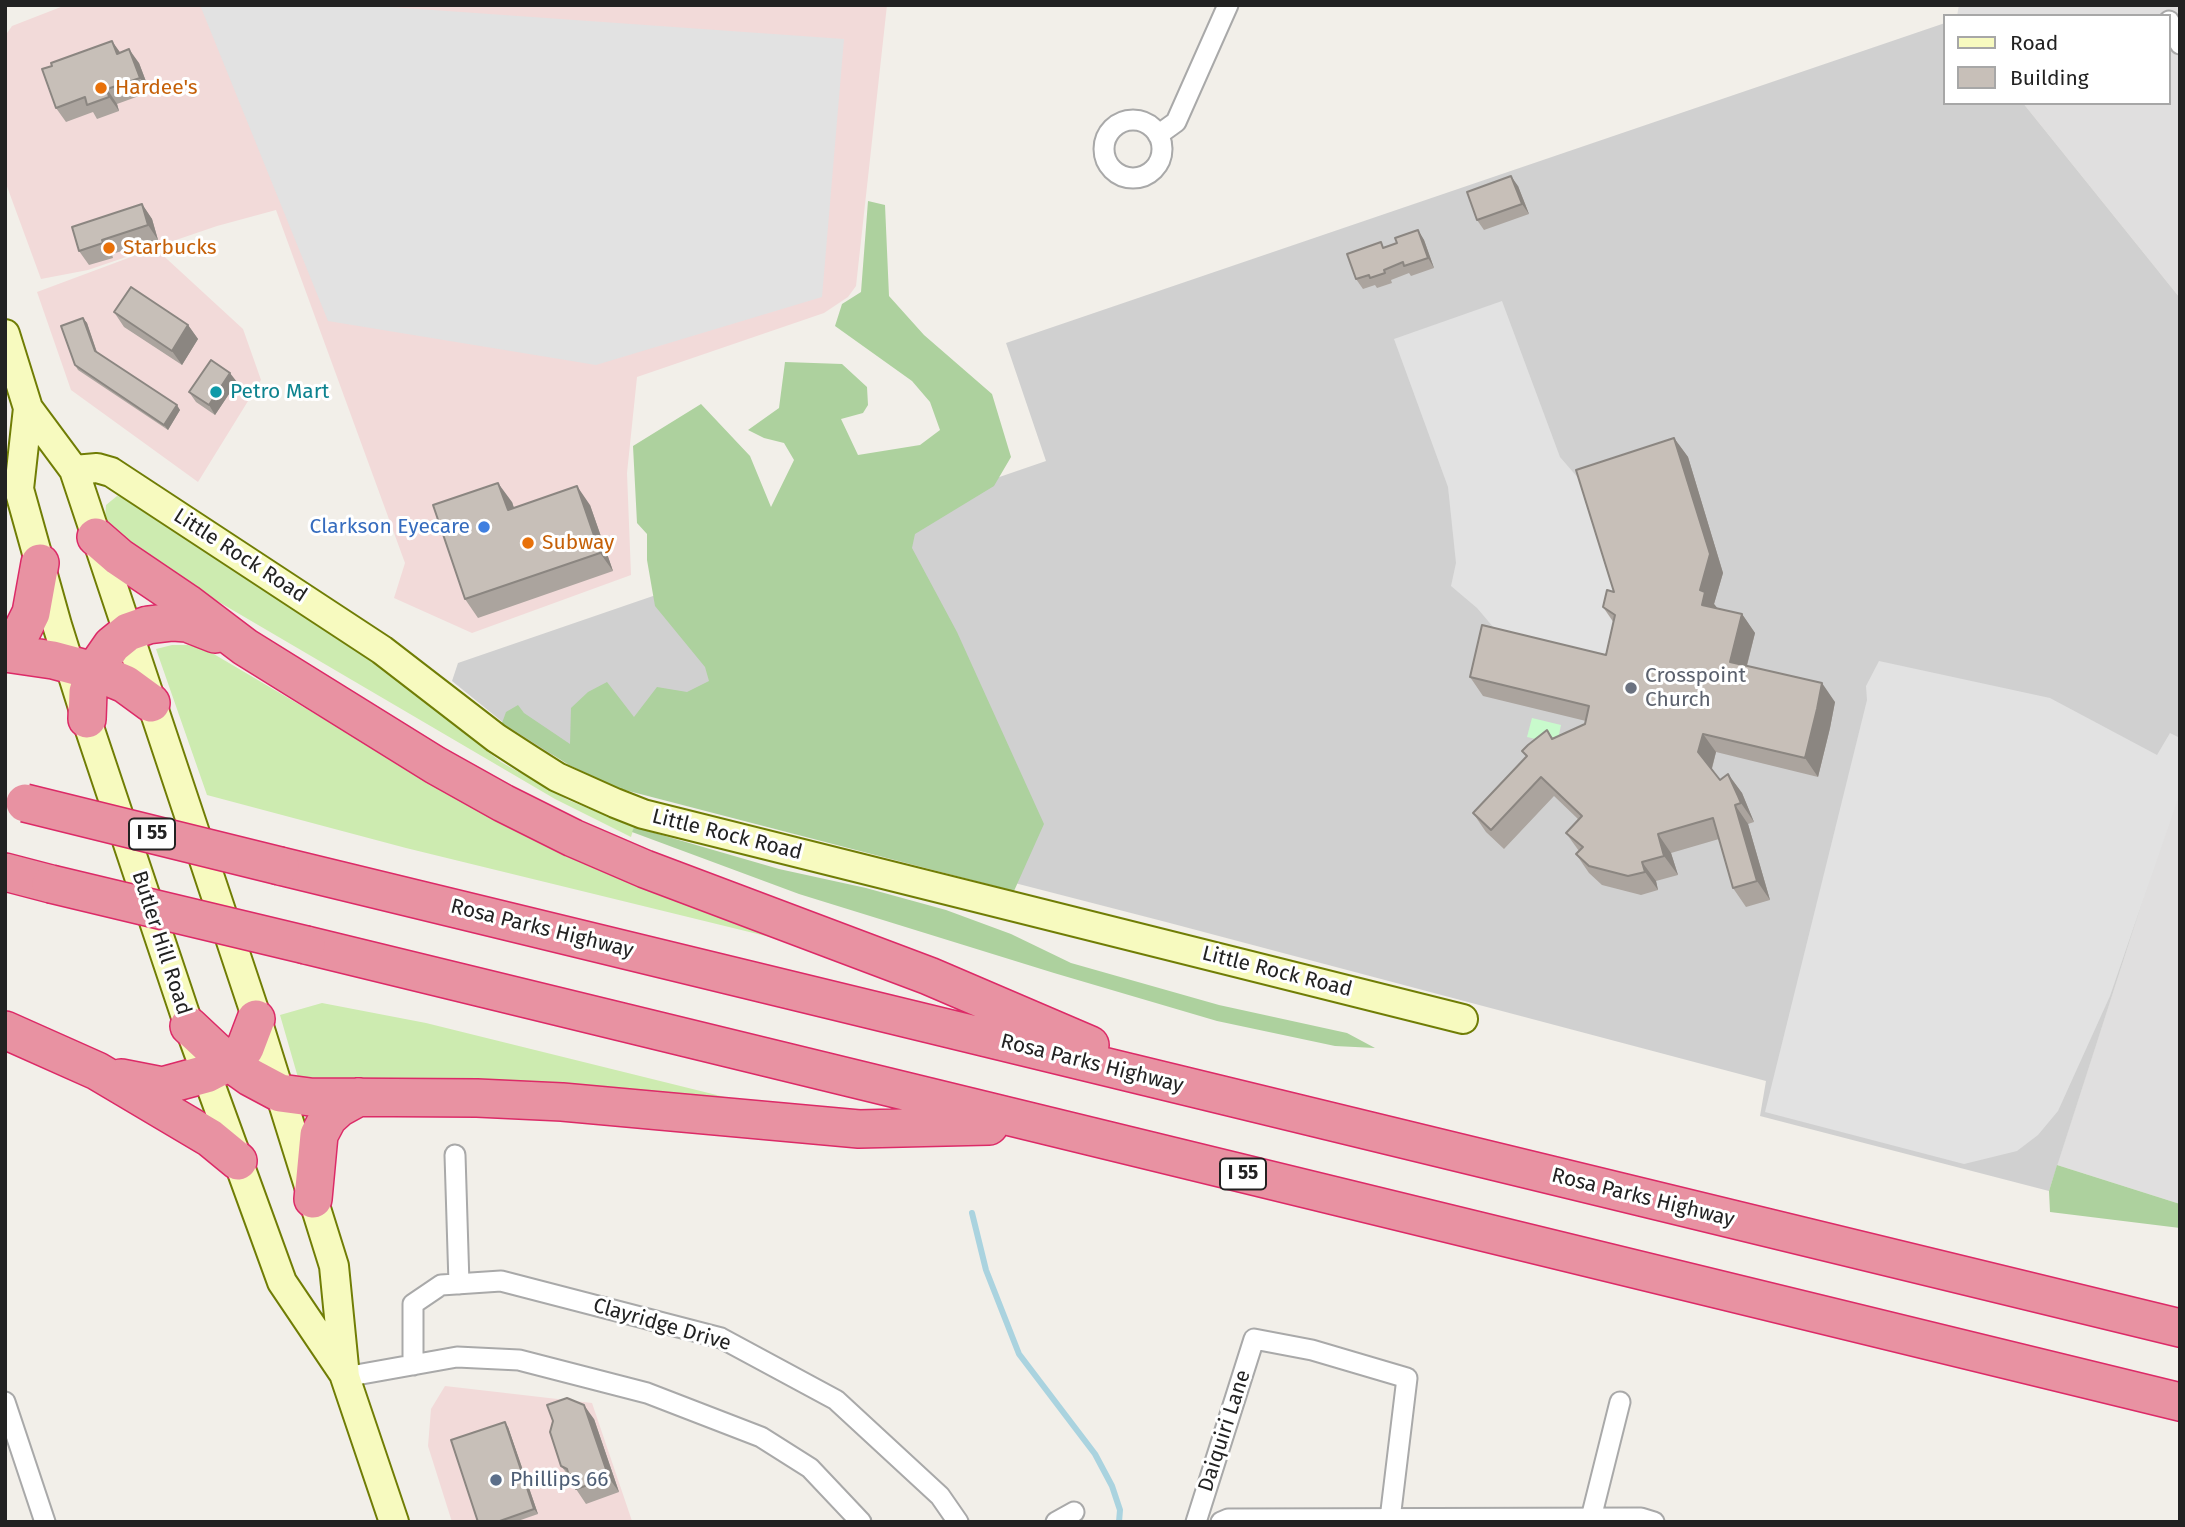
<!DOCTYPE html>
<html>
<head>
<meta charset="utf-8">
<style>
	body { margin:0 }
	#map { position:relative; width:2185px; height:1527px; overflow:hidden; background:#f2efe9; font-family:"Fira Sans",sans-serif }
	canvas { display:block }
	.frame { position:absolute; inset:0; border:7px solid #222; pointer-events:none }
	.legend { position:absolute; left:1943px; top:14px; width:228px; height:91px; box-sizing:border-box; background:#fff; border:2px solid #a7a7a7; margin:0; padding:9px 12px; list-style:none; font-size:21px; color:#222 }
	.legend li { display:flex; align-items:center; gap:14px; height:35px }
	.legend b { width:35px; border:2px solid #a7a7a7 }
</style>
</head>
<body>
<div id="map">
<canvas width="2185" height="1527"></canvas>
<div class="frame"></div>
<ul class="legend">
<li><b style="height:9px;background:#f7fabf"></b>Road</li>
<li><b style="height:19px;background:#c7bfb8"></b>Building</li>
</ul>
</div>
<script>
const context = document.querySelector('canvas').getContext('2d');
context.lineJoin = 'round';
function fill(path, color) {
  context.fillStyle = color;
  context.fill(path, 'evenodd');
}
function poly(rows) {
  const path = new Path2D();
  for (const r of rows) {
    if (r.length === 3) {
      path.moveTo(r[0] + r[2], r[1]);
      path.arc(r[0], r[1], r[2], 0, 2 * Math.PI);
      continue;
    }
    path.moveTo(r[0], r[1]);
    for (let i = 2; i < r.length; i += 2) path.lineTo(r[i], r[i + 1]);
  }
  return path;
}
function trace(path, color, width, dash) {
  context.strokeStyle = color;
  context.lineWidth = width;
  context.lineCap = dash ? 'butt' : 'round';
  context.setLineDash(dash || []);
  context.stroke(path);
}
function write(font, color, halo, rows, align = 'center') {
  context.font = font + ' "Fira Sans",sans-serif';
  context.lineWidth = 6;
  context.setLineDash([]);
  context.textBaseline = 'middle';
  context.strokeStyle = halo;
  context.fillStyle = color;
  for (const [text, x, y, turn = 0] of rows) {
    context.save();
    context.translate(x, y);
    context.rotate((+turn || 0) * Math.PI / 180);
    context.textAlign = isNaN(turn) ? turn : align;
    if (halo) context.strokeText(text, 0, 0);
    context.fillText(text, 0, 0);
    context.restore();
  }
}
const residential = poly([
	[1959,5,2180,5,2180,298,2023,103,2169,103,2169,16,1957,16],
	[2180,785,2180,1204,2057,1165]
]);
const commercial = poly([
	[66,5,887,5,856,286,848,297,824,313,637,377,627,473,631,575,472,633,394,598,405,563,276,210,217,226,88,270,41,279,5,181,5,36,12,26],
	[155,248,243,329,261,380,198,482,71,390,37,292],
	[445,1386,592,1403,632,1521,452,1522,428,1446,431,1409]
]);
const religious = poly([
	[1945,23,1945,103,2023,103,2180,298,2180,785,2049,1191,1760,1116,1766,1081,1166,922,619,781,548,753,510,728,452,681,458,663,1046,461,1006,343]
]);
const grass = poly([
	[117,496,128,499,366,656,501,762,568,800,634,827,631,837,555,799,137,554,111,535,105,519,106,505],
	[172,645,188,645,207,650,383,754,778,939,406,848,207,795,156,649],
	[322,1003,426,1023,753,1104,299,1081,280,1015]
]);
const forest = poly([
	[868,201,885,205,889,296,924,335,992,394,1011,457,994,486,915,534,912,548,957,632,1044,824,1014,891,617,788,569,765,502,723,506,712,518,705,524,713,570,744,571,708,588,692,607,682,634,717,657,687,687,692,709,681,705,667,655,606,647,560,647,534,637,523,633,446,701,404,750,456,771,507,794,460,784,443,764,438,748,430,779,408,785,362,842,364,867,387,868,405,863,413,841,419,858,455,920,445,940,430,930,402,912,381,835,326,842,304,861,292],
	[634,827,779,869,866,888,946,910,1011,934,1071,963,1219,1005,1347,1033,1375,1048,1335,1046,1217,1021,1054,973,799,894,632,832],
	[2057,1165,2180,1204,2180,1228,2050,1212,2049,1191]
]);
const park = poly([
	[1532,718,1561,725,1557,744,1527,737]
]);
const parking = poly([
	[200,5,362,5,844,39,822,297,596,365,328,321],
	[1502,301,1560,457,1579,479,1621,611,1608,663,1494,628,1477,608,1451,586,1456,563,1448,487,1394,339],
	[1879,661,2050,698,2157,755,2170,733,2180,738,2180,793,2169,825,2110,996,2058,1111,2038,1135,2017,1151,1964,1164,1765,1112,1867,700,1866,686]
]);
const stream = poly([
	[972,1213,986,1270,1019,1354,1095,1454,1112,1486,1120,1510,1119,1522]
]);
const street = poly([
	[2169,21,2180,44],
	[1133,149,29],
	[1158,135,1176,122,1228,5],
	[455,1155,459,1284],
	[413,1365,413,1304,441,1285,501,1281,721,1338,836,1400,940,1496,958,1522],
	[345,1377,457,1357,519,1360,647,1393,761,1437,810,1468,861,1522],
	[5,1402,45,1522],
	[1591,1518,1620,1402],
	[1056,1522,1074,1512],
	[1196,1522,1254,1339,1312,1350,1407,1378,1390,1519],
	[1221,1522,1228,1519,1641,1518,1654,1522]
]);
const secondary = poly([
	[5,334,28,408,74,470,253,1007,334,1266,345,1377,394,1522],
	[28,408,19,489,57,625,90,730,189,1026,282,1282,344,1374],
	[74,470,97,468,111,472,382,650,496,738,530,760,557,777,615,803,643,814,1463,1019]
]);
const highway = poly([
	[96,537,119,557,187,603,245,647,435,765,503,803,573,838,645,869,929,976,1090,1045],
	[5,644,22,631,31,613,40,563],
	[5,653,53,660,94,671,125,684,151,703],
	[87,719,88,692,94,671,112,645,128,632,148,625,173,622,187,623,215,634],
	[280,866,2180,1328],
	[5,872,51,884],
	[306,945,2180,1402],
	[189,1026,222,1057,250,1077,280,1093,310,1097,477,1098,562,1102,859,1129,989,1126],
	[5,1030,97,1071,210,1138,238,1161],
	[121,1078,162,1086,206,1074,229,1062,245,1048,256,1019],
	[313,1199,319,1135,328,1118,339,1108,359,1097]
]);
const highwayBridge = poly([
	[25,803,280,866],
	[51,884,306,945]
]);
const wall = poly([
	[120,52,139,63,150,92,117,104,119,111,97,119,93,112,66,122,56,108],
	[1518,186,1529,214,1484,230,1477,220],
	[142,204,152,219,158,240,112,254,113,258,89,265,79,251],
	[1418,230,1424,240,1434,268,1411,276,1409,273,1391,280,1392,283,1377,288,1375,285,1363,289,1356,279,1384,247,1397,243],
	[114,312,188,325,198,339,182,365,124,327],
	[83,318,87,323,97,352,180,410,168,430,78,370,75,365],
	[237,382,215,415,196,402,189,392],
	[1674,438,1688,457,1723,573,1714,604,1717,608,1742,614,1755,633,1747,666,1835,702,1830,728,1818,777,1716,752,1712,769,1720,780,1728,774,1742,793,1751,815,1754,822,1748,824,1770,900,1746,907,1733,888,1719,839,1671,853,1678,875,1656,881,1658,890,1641,895,1602,885,1589,873,1576,854,1579,851,1566,833,1578,819,1554,796,1504,849,1486,832,1473,813,1527,757,1522,751,1547,730,1553,738,1585,724,1586,721,1483,696,1470,677,1606,655,1614,623,1603,607,1614,592],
	[512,502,514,508,590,505,613,571,478,618,465,599],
	[594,1419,619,1492,586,1504,576,1489,573,1481,561,1466],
	[508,1427,538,1514,515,1522,478,1522]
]);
const shadedWall = poly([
	[112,41,122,55,117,54],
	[129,49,139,63,150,92,140,78],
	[107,89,117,104,119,111,109,97],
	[1511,176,1518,186,1529,214,1522,204],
	[142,204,152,219,158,240,148,225],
	[1418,230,1424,240,1434,268,1428,258],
	[83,318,87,323,98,356,95,351],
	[188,325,198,339,182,365,172,351],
	[230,373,237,382,215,415,209,405],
	[177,405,180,410,168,430,164,425],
	[1674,438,1688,457,1723,573,1714,604,1719,610,1702,605],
	[498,483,512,502,521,529,508,510],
	[577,486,590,505,613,571,600,553],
	[1742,614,1755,633,1743,680,1730,662],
	[1822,683,1835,702,1830,728,1818,777,1805,758],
	[1703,734,1716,752,1711,771,1698,752],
	[1728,774,1742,793,1754,822,1741,803],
	[1735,805,1748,824,1770,900,1757,881],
	[1658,834,1671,853,1678,875,1664,856],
	[1642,862,1656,881,1658,890,1645,872],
	[584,1405,594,1419,619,1492,609,1478],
	[505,1422,508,1427,538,1514,534,1509]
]);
const building = poly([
	[112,41,117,54,129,49,140,78,107,89,109,97,87,105,85,97,56,108,42,69,52,66,51,63,112,41],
	[1511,176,1522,204,1477,220,1467,192,1511,176],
	[142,204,148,225,102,240,103,243,79,251,72,227,142,204],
	[1418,230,1428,258,1404,266,1403,262,1384,270,1385,273,1370,278,1369,275,1356,279,1347,254,1381,242,1383,248,1397,243,1395,238,1418,230],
	[131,287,188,325,172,351,114,312,131,287],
	[83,318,95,351,177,405,164,425,75,365,61,326,83,318],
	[211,360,230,373,209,405,189,392,211,360],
	[1674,438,1710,554,1700,590,1705,592,1702,605,1742,614,1730,662,1822,683,1817,709,1805,758,1703,734,1698,752,1720,780,1728,774,1738,796,1741,803,1735,805,1757,881,1733,888,1713,818,1658,834,1664,856,1642,862,1645,872,1628,876,1589,866,1576,854,1583,847,1566,833,1582,816,1541,777,1491,830,1473,813,1527,756,1522,751,1528,745,1547,730,1552,739,1585,724,1589,706,1470,677,1482,625,1606,655,1615,615,1603,607,1607,590,1614,592,1576,470,1674,438],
	[498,483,508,510,577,486,600,553,465,599,433,505,498,483],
	[567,1398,584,1405,609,1478,576,1489,571,1474,569,1475,567,1469,561,1466,550,1432,553,1421,547,1405,567,1398],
	[505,1422,534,1509,497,1522,478,1522,451,1440,505,1422]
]);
const markers = [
	[101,88,7,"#e8710a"],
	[109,248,7,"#e8710a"],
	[216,392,7,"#0f9aa8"],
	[484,527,7,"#3f7fe0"],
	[528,543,7,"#e8710a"],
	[1631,688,7,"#6b7280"],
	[496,1480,7,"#5c6f8a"]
];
const shields = [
	[152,834,46],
	[1243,1174,46]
];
const shieldNames = [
	["I 55",152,834],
	["I 55",1243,1174]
];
const foodNames = [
	["Hardee's",115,88],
	["Starbucks",123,248],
	["Subway",542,543]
];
const cultureNames = [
	["Petro Mart",230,392]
];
const shopNames = [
	["Clarkson Eyecare",470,527]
];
const streetNames = [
	["Little Rock Road",240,556,33],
	["Little Rock Road",727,835,14],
	["Rosa Parks Highway",542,929,14],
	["Butler Hill Road",161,943,72],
	["Little Rock Road",1277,972,14],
	["Rosa Parks Highway",1092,1064,14],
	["Rosa Parks Highway",1643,1198,14],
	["Clayridge Drive",662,1325,16],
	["Daiquiri Lane",1225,1431,-72]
];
const worshipNames = [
	["Crosspoint",1645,676],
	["Church",1645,700]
];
const serviceNames = [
	["Phillips 66",510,1480]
];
fill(residential, '#e0dfdf');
fill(commercial, '#f2dad9');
fill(religious, '#d0d0d0');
fill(grass, '#cdebb0');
fill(forest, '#add19e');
fill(park, '#c8facc');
fill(parking, '#e2e2e2');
trace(stream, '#aad3df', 6);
trace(street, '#a9a9a9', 23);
trace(secondary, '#707d05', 32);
trace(highway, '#dc2a67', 40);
trace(street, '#fff', 19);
trace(secondary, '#f7fabf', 28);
trace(highway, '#e892a2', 37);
trace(highwayBridge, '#dc2a67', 40, []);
trace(highwayBridge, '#e892a2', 37);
fill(wall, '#aba49e');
fill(shadedWall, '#8b8681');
fill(building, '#c7bfb8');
trace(building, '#8b8681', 2);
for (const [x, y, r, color] of markers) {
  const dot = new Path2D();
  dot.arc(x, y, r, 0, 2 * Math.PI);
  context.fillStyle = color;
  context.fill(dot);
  trace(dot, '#fff', 2.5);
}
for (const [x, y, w] of shields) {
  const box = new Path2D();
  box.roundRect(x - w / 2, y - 15.5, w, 31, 5);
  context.fillStyle = '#fff';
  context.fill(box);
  trace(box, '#222', 2);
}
write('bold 19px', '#222', null, shieldNames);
write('21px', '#c56008', '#fff', foodNames, 'left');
write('21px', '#0d838f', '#fff', cultureNames, 'left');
write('21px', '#366cbe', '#fff', shopNames, 'right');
write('21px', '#222', '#fff', streetNames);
write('21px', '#5b616d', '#fff', worshipNames, 'left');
write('21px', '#4e5e75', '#fff', serviceNames, 'left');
</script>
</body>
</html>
